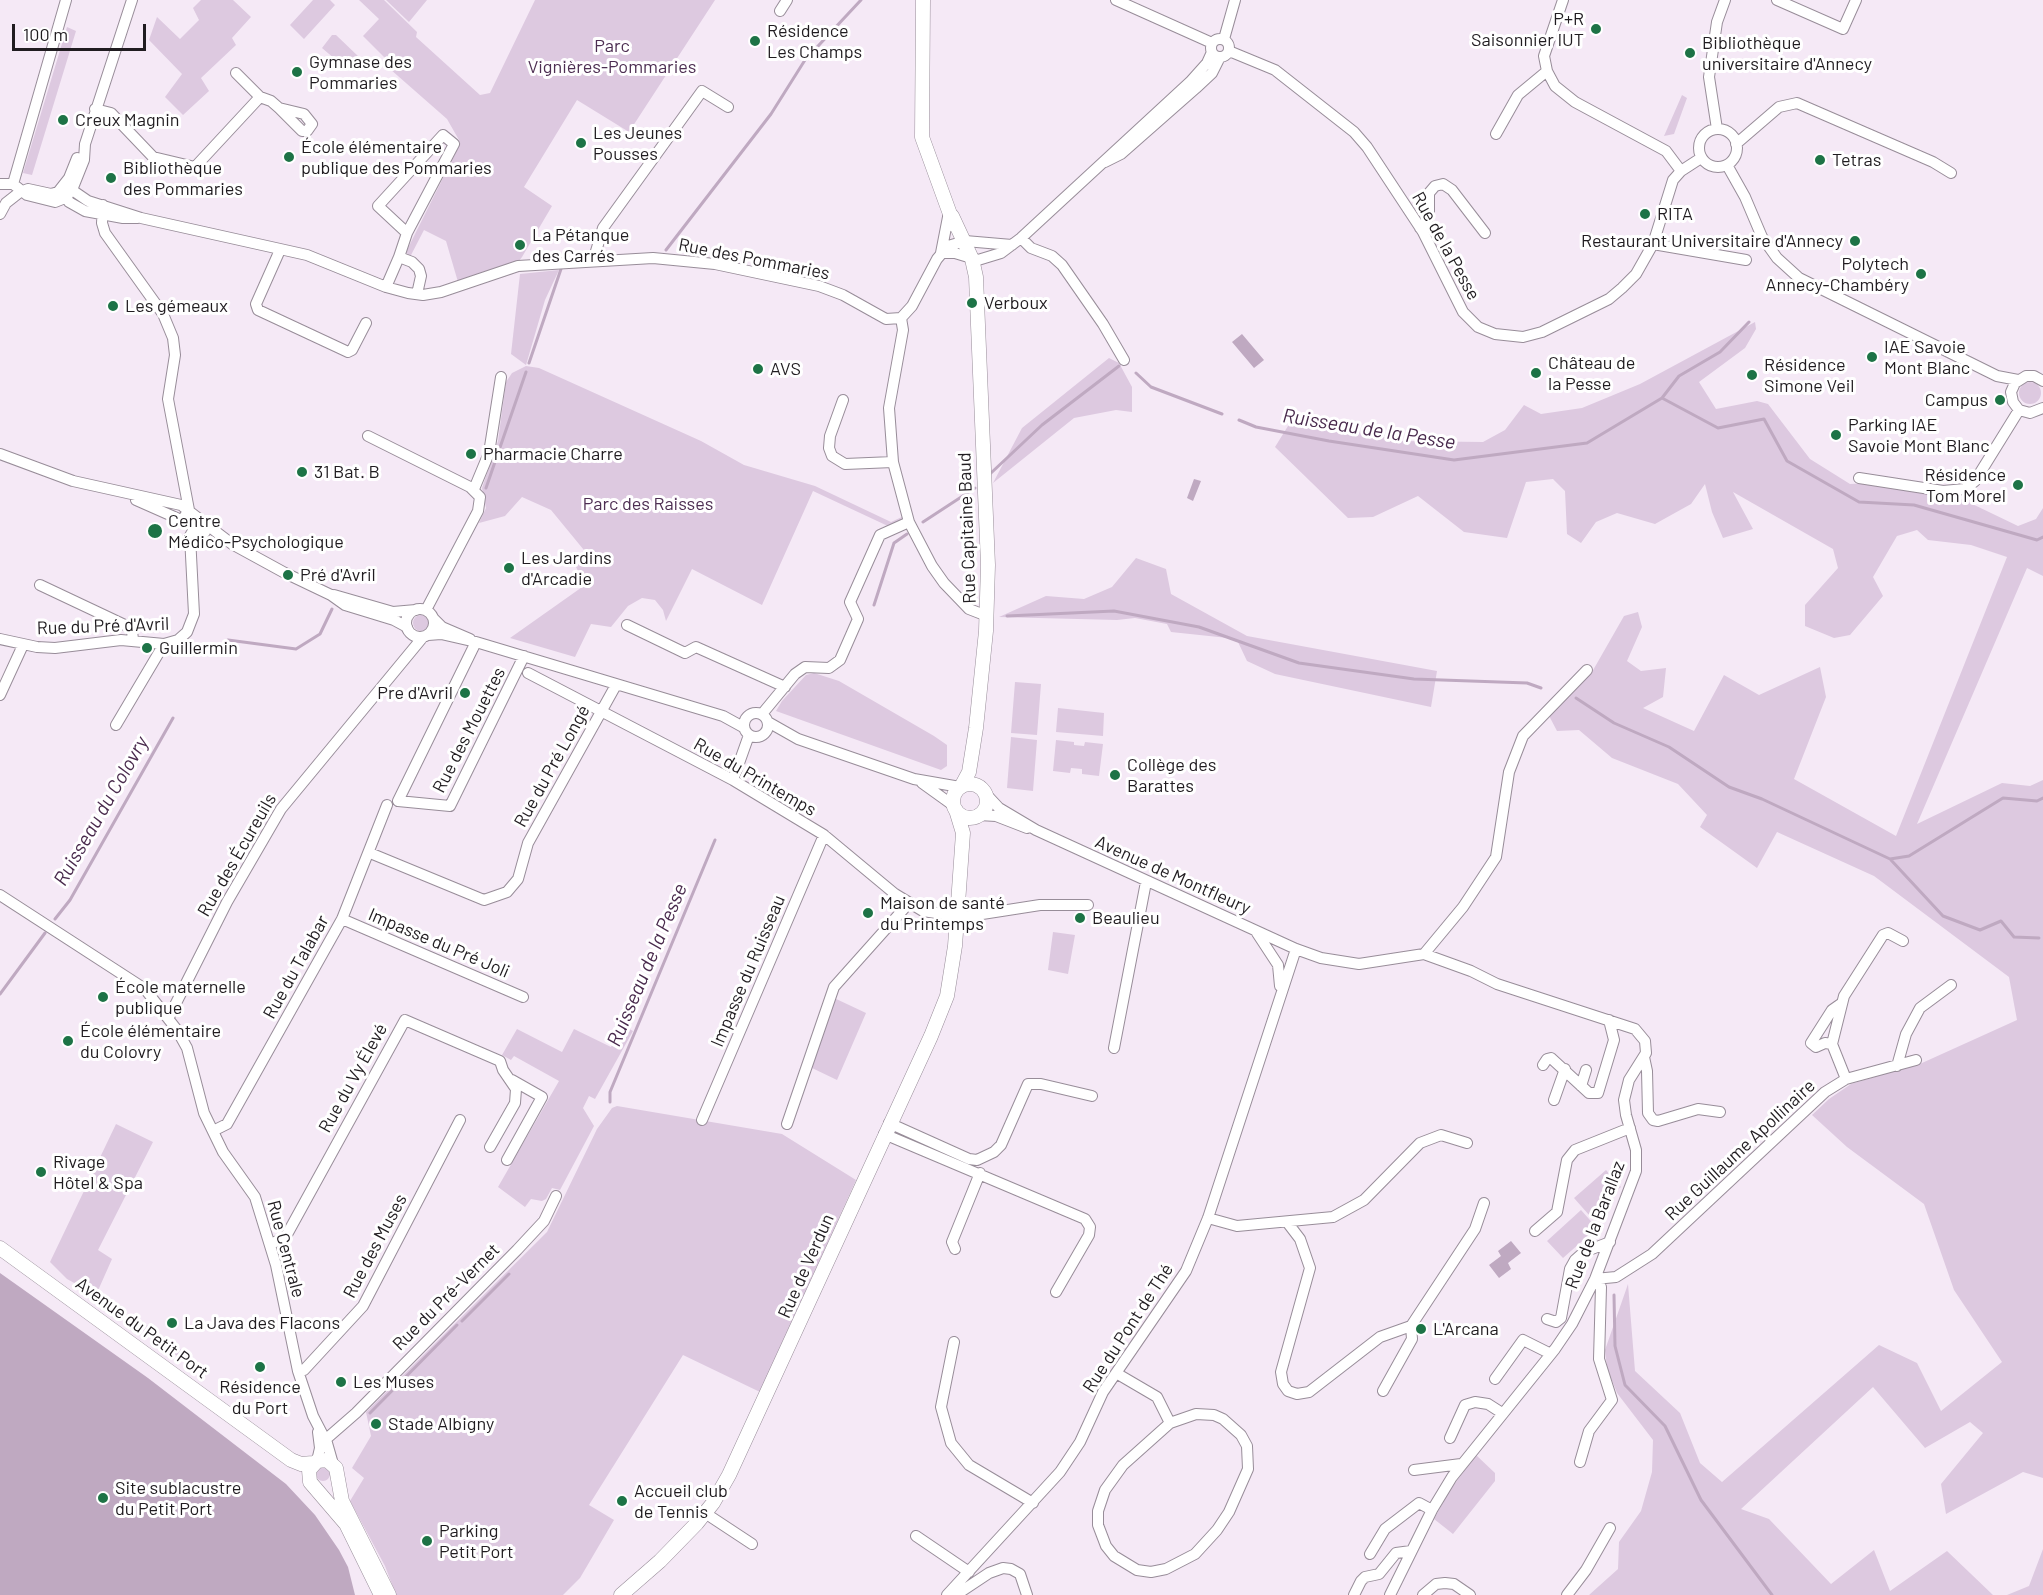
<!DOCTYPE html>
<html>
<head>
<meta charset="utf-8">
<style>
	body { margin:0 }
	#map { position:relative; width:2043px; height:1595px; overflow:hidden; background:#f5e9f6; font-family:Barlow,sans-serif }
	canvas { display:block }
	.scale { position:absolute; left:12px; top:24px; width:134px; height:27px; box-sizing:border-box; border:3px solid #201c20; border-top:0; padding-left:8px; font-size:18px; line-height:21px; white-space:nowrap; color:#201c20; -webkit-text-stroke:4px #fff; paint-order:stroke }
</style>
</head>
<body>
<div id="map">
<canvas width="2043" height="1595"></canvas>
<div class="scale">100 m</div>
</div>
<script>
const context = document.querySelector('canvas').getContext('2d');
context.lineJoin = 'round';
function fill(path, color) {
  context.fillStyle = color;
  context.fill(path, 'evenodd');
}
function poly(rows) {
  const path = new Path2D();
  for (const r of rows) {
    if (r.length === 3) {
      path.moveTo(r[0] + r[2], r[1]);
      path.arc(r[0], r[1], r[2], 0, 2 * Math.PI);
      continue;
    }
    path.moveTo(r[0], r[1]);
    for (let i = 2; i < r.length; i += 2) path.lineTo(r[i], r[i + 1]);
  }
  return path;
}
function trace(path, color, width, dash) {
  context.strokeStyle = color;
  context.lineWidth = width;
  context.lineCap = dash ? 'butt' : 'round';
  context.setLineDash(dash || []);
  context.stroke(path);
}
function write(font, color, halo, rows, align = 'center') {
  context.font = font + ' Barlow,sans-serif';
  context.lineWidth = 6;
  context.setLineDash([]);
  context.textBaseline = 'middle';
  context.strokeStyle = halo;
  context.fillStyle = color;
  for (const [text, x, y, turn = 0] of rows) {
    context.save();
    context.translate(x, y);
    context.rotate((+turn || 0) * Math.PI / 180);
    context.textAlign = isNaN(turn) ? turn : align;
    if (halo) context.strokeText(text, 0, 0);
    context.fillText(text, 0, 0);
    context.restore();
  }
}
const green = poly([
	[201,0,233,0,251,17,232,38,236,45,201,78,209,91,183,115,165,97,182,74,149,40,157,17,180,39,199,20,193,8],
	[313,0,330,0,335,5,304,39,290,25],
	[359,0,384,0,417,32,416,37,480,95,490,93,535,0,715,0,629,132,577,100,524,187,552,206,522,257,519,261,458,282,446,241,424,230,410,257,406,252,460,144,459,140,447,119,390,69,391,64,363,36,379,19],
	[386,0,427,0,409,22],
	[67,27,76,31,32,175,23,173],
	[332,35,336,35,359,57,349,71,322,48],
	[1682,95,1687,98,1674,134,1664,136],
	[559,270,545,300,526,365,511,354,520,274],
	[1755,322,1756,329,1745,348,1699,382,1716,409,1757,401,1768,404,1810,459,1850,484,1874,483,1964,500,2018,526,2036,519,2043,508,2043,576,2027,568,1917,824,2002,783,2030,786,2043,780,2043,1478,2023,1472,1946,1514,1941,1484,1983,1433,1970,1422,1925,1448,1873,1387,1741,1509,1769,1519,1831,1584,1874,1550,1890,1591,1947,1551,1993,1595,1589,1595,1618,1569,1619,1542,1641,1511,1652,1472,1653,1440,1617,1393,1607,1368,1605,1350,1628,1284,1635,1371,1680,1413,1700,1463,1722,1482,1879,1345,1917,1363,1941,1411,2002,1362,1954,1290,1924,1204,1847,1147,1812,1115,1829,1099,1851,1084,1922,1063,2017,1020,2009,977,1874,876,1777,832,1757,868,1700,827,1707,815,1678,784,1612,758,1579,730,1557,731,1546,710,1592,672,1624,616,1638,612,1642,627,1627,661,1641,671,1666,668,1663,697,1643,708,1694,731,1724,675,1759,695,1820,667,1826,697,1794,779,1896,836,2007,557,1971,545,1928,540,1917,530,1897,536,1873,577,1883,596,1850,635,1834,638,1805,626,1805,605,1838,568,1833,549,1733,492,1753,529,1723,538,1712,512,1705,484,1691,504,1655,524,1617,513,1596,522,1581,543,1567,534,1565,491,1553,479,1526,482,1507,538,1464,532,1418,496,1373,517,1348,518,1275,447,1296,413,1399,441,1483,442,1505,430,1524,405,1541,414,1582,408,1640,384],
	[1109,358,1119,363,1132,387,1132,412,1116,410,1074,418,993,483,1022,428],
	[526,366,539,368,701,441,744,465,815,486,891,522,904,516,906,520,890,527,813,491,762,605,692,569,666,621,663,610,655,600,642,598,628,606,611,627,591,624,575,657,510,638,585,585,575,565,588,555,551,510,522,497,505,516,479,523,486,508,482,488,498,441,506,382,512,373],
	[2030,393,11],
	[1136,558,1166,569,1171,594,1247,636,1437,671,1431,707,1275,674,1247,661,1238,642,1228,638,1171,632,1167,624,1135,618,1117,620,999,617,1046,596,1084,599,1112,587],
	[421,623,8],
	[814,673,839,681,934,736,947,745,947,766,941,770,776,711,782,701,806,675],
	[1015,682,1041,684,1037,735,1011,733],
	[1058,708,1104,713,1103,736,1056,732],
	[1011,737,1037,740,1033,791,1007,788],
	[1056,740,1074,742,1074,745,1084,746,1085,742,1103,744,1099,776,1082,774,1082,769,1071,768,1070,773,1053,771],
	[1053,932,1075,935,1068,974,1048,970],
	[832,997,866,1013,837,1080,812,1068],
	[622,1025,633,1031,595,1099,589,1096,583,1108,594,1126,560,1190,552,1188,546,1199,542,1201,531,1199,525,1207,498,1187,559,1081,514,1056,511,1060,502,1055,517,1029,562,1052,574,1029,611,1047],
	[617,1106,782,1134,856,1180,760,1392,683,1355,589,1505,614,1520,580,1578,563,1595,396,1595,385,1566,350,1501,364,1478,352,1468,371,1436,366,1412,547,1232,597,1129,612,1108],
	[116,1124,153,1142,98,1250,112,1259,96,1295,67,1279,50,1262],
	[1606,1170,1621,1187,1589,1215,1574,1198],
	[1581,1210,1597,1228,1563,1258,1547,1241],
	[133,1315,191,1357,187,1363,129,1321],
	[1476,1455,1495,1473,1495,1481,1453,1534,1434,1519,1450,1490],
	[323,1474,7],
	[2043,1549,2043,1595,2007,1595,2029,1586]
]);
const water = poly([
	[1242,334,1264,360,1254,368,1232,342],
	[1194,479,1201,481,1193,501,1187,498],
	[1511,1241,1521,1253,1508,1263,1511,1269,1499,1278,1489,1265,1501,1256,1498,1251],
	[0,1273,148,1378,286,1484,315,1515,339,1550,348,1567,355,1595,0,1595]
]);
const stream = poly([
	[666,250,771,114,805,60,861,0],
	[529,363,561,269],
	[1136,373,1151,387,1222,414],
	[1662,398,1679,376,1720,352,1749,322],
	[1239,420,1256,427,1329,441,1454,460,1587,443,1662,398,1718,428,1764,419,1787,461,1859,502,1914,505,2037,540,2043,537],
	[991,473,1042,425,1119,366],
	[486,488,526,372],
	[923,522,975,488],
	[874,605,894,543,907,534],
	[1007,616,1114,611,1199,627,1299,663,1414,679,1527,683,1541,688],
	[228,640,296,649,320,634,332,609],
	[1576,698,1614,723,1669,747,1729,787,1762,799,1890,859,1909,856,2003,798,2037,801,2043,798],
	[1891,860,1943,916,1980,930,2001,921,2014,937,2039,938],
	[55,919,70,900,173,718],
	[0,994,45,933],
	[610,1102,610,1092,715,840],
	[1614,1295,1615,1346,1625,1385,1665,1426,1701,1500,1772,1595],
	[462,1321,509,1274],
	[370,1413,457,1325]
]);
const minor = poly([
	[1116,0,1212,43],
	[1563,0,1544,56,1547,71,1555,86,1575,102,1666,151,1681,171],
	[1777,0,1843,29,1856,0],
	[780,11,787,0],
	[1220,48,9],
	[1224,39,1235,0],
	[1229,51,1275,70,1354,132,1367,147,1423,232,1463,312,1478,327,1495,334,1523,337,1542,332,1609,299,1622,288,1636,274,1653,244,1673,180,1681,171,1701,158],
	[260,97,271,101,279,108,302,131,307,131,312,124,304,114,279,108],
	[95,109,111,113,153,157,195,167,260,97,236,73],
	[1718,148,19],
	[1717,129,1709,77,1717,22,1725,0],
	[1496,134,1518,95,1547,71],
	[1736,144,1779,107,1797,103,1933,162,1951,173],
	[1105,162,1121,154,1196,88,1212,73,1220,57],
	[1727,165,1745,197,1762,237,1777,258,1799,278,1997,376,2018,380],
	[0,184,13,184,27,195,55,202,65,198,72,190,84,160,85,144,132,0],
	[13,184,66,0],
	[63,188,72,190,88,201,141,218,307,255,386,287,408,293,423,295,441,292,518,266,653,258,715,264,819,286,843,295,886,319,901,318],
	[64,192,69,202,85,211,123,218,138,218],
	[103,205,102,223,105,233,163,314,173,338,175,355,168,399,189,510,182,520],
	[0,214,6,203,20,192,28,189,51,194,58,192,69,178,77,158],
	[1420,228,1425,224,1429,215,1429,193,1435,186,1443,184,1452,190,1485,233],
	[1021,238,1031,248,1052,256,1062,265,1103,324,1124,360],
	[1653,244,1746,260],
	[280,250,256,304,258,310,348,352,352,350,366,323],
	[941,253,955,253,978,260,1001,253,1021,238,1190,82,1207,63,1212,52],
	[941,253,949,212],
	[399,257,407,233,454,144,443,135,378,206,407,233],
	[593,261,603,228,702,91,728,107],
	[386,287,399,257,412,262,419,269,421,276,417,294],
	[901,318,903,330,889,408,893,462,909,522,932,566,944,583,969,609,987,616],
	[901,318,912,306,937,259,948,246,965,241,1012,245],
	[2043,381,2034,376,2026,376,2015,383,2011,392,2013,402,2019,410,2030,413,2043,408],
	[843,400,830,436,829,448,832,456,845,464,893,462],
	[368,436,470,487,480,497,478,511,426,610],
	[0,454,73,481,181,505,232,544,285,573,331,595,345,605,394,620,407,627],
	[1859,478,1943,491,1965,489,1975,481,2019,410],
	[474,489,489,453,501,377],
	[136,500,188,523],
	[40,585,129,627,132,630,133,640],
	[334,595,393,612,416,610],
	[420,623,14],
	[433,618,442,627,470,639],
	[627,625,685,653,696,647,785,687],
	[428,635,441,634,476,642,723,716,743,727],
	[0,639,37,647,55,648,121,640,164,644,178,640,187,632,194,614,190,536,195,527,204,523,205,532,192,544],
	[476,642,398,801,450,806,524,656],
	[528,673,733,780,824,835,895,894,923,911,963,917,1040,905,1088,905],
	[0,695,23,645],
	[756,725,12],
	[762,714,795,674,805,667,829,668,840,660,858,619,850,602,880,535,909,522],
	[768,722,798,739,914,779,960,787],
	[116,725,164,644],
	[733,780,749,735],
	[922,783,954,806],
	[985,793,999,808,1036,830,1296,949,1321,958,1359,964,1424,954,1471,971,1497,984,1635,1029,1645,1041,1646,1053,1629,1080,1624,1100,1626,1115,1636,1150,1636,1171,1595,1279,1572,1324,1555,1349,1452,1477,1432,1510,1390,1595],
	[979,815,996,816,1027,828],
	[370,853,484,900,507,892,518,879,528,843,616,685],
	[0,895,145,989,177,1030,187,1048,204,1113,223,1152,255,1197,276,1265,298,1371,313,1416,327,1443,333,1464],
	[342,919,523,997],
	[1257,933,1278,965,1280,986],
	[1424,954,1463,907,1496,857,1509,772,1523,736,1587,670],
	[169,1017,227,902,281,809,423,637],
	[1832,1044,1825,1043,1816,1047,1811,1043,1832,1010,1842,1003],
	[1114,1048,1146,882],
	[1644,1057,1647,1071,1648,1113,1653,1120,1658,1121,1698,1109,1720,1112],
	[1543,1065,1547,1059,1551,1058,1589,1093,1598,1093,1614,1040,1609,1020],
	[1897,1066,1906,1034,1920,1008,1951,985],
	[1846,1079,1832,1044,1844,996,1883,935,1888,933,1903,941],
	[1581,1086,1586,1070],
	[1554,1100,1565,1069],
	[702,1120,824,835],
	[889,1123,969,1159,977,1160,994,1152,1001,1145,1028,1084,1041,1084,1092,1096],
	[787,1124,834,987,909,903],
	[213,1131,227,1124,342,919,387,805],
	[884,1134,1085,1219,1090,1227,1089,1235,1056,1292],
	[507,1160,542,1097,512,1080],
	[1208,1218,1237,1226,1333,1217,1364,1200,1420,1143,1441,1135,1467,1143],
	[1287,1222,1300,1239,1310,1268,1281,1372,1283,1384,1288,1391,1297,1394,1309,1392,1380,1337,1411,1326,1475,1229,1484,1203],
	[1535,1231,1557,1212,1567,1160,1575,1150,1630,1128],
	[270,1244,285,1238,405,1020,500,1061,503,1070,516,1089,515,1103,490,1147],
	[955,1249,952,1242,980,1173],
	[1595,1279,1616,1277,1652,1254,1825,1092,1846,1079,1916,1060],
	[1547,1319,1556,1322,1561,1318,1570,1269,1575,1260,1584,1252,1610,1242],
	[954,1342,941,1407,951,1443,969,1465,1033,1503],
	[298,1371,304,1370,363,1306,460,1120],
	[1116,1373,1157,1397,1170,1423,1123,1465,1105,1490,1098,1511,1098,1525,1106,1546,1114,1556,1137,1570,1151,1572,1166,1569,1195,1554,1217,1530,1229,1512,1248,1469,1247,1446,1241,1435,1223,1419,1214,1415,1196,1414,1170,1423],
	[1495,1379,1523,1340,1551,1354],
	[1383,1391,1412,1339,1411,1326],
	[1450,1438,1465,1405,1475,1402,1488,1404,1502,1413],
	[325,1440,356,1413,517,1250,544,1221,556,1196],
	[317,1461,320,1448,318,1432],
	[1580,1462,1589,1431,1612,1400,1599,1359,1601,1287,1595,1279],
	[1414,1470,1461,1464],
	[705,1513,752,1544],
	[916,1536,969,1572],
	[1370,1554,1385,1529,1419,1503,1432,1510],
	[947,1595,1060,1472,1080,1442,1103,1392,1186,1271,1208,1218,1296,949],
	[956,1595,989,1573,1003,1568,1011,1569,1020,1574,1027,1595],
	[1354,1595,1361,1581,1365,1577,1379,1574,1396,1553,1411,1551],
	[1423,1595,1436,1584,1445,1583,1454,1584,1470,1595],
	[1567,1595,1586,1570,1610,1528]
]);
const major = poly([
	[923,0,922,137,954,225],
	[952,216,972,259,976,277,988,565,986,631,976,728,969,772,962,785],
	[970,801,17],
	[0,1248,291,1460,301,1464,313,1463],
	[381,1595,346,1524,310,1482,309,1470,317,1461,327,1460,336,1468,342,1501,389,1595],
	[621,1595,660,1561,697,1523,713,1503,729,1475,931,1036,947,996,955,946,963,833,956,810]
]);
const markers = [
	[1596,29,6,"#1d7346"],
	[755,41,6,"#1d7346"],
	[1690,53,6,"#1d7346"],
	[297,72,6,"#1d7346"],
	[63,120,6,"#1d7346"],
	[581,143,6,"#1d7346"],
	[289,157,6,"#1d7346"],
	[1820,160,6,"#1d7346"],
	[111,178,6,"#1d7346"],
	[1645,214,6,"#1d7346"],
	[1855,241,6,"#1d7346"],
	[520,245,6,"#1d7346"],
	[1921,274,6,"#1d7346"],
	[972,303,6,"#1d7346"],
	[113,306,6,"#1d7346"],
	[1872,357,6,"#1d7346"],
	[758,369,6,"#1d7346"],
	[1536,373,6,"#1d7346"],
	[1752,375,6,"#1d7346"],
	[2000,400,6,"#1d7346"],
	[1836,435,6,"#1d7346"],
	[471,454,6,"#1d7346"],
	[302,472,6,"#1d7346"],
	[2018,485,6,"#1d7346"],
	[155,531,8,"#1d7346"],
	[509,568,6,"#1d7346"],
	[288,575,6,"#1d7346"],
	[147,648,6,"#1d7346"],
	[465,693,6,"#1d7346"],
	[1115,775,6,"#1d7346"],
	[868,913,6,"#1d7346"],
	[1080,918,6,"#1d7346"],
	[103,997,6,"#1d7346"],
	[68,1041,6,"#1d7346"],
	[41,1172,6,"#1d7346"],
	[172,1323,6,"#1d7346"],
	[1421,1329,6,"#1d7346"],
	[260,1367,6,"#1d7346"],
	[341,1382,6,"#1d7346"],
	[376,1424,6,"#1d7346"],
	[103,1498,6,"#1d7346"],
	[622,1501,6,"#1d7346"],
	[427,1541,6,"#1d7346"]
];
const poiNames = [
	["P+R",1584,19,"right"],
	["Saisonnier IUT",1584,40,"right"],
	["Résidence",767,31],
	["Les Champs",767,52],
	["Bibliothèque",1702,43],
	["universitaire d'Annecy",1702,64],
	["Gymnase des",309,62],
	["Pommaries",309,83],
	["Creux Magnin",75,120],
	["Les Jeunes",593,133],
	["Pousses",593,154],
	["École élémentaire",301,147],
	["publique des Pommaries",301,168],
	["Tetras",1832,160],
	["Bibliothèque",123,168],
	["des Pommaries",123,189],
	["RITA",1657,214],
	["La Pétanque",532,235],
	["des Carrés",532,256],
	["Restaurant Universitaire d'Annecy",1843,241,"right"],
	["Polytech",1909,264,"right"],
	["Annecy-Chambéry",1909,285,"right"],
	["Verboux",984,303],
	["Les gémeaux",125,306],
	["IAE Savoie",1884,347],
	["Mont Blanc",1884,368],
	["Château de",1548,363],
	["la Pesse",1548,384],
	["Résidence",1764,365],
	["Simone Veil",1764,386],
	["AVS",770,369],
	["Campus",1988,400,"right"],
	["Parking IAE",1848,425],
	["Savoie Mont Blanc",1848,446],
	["Pharmacie Charre",483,454],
	["31 Bat. B",314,472],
	["Résidence",2006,475,"right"],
	["Tom Morel",2006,496,"right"],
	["Centre",168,521],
	["Médico-Psychologique",168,542],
	["Les Jardins",521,558],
	["d'Arcadie",521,579],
	["Pré d'Avril",300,575],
	["Guillermin",159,648],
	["Pre d'Avril",453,693,"right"],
	["Collège des",1127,765],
	["Barattes",1127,786],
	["Maison de santé",880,903],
	["du Printemps",880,924],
	["Beaulieu",1092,918],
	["École maternelle",115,987],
	["publique",115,1008],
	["École élémentaire",80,1031],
	["du Colovry",80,1052],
	["Rivage",53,1162],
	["Hôtel & Spa",53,1183],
	["La Java des Flacons",184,1323],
	["L'Arcana",1433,1329],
	["Les Muses",353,1382],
	["Résidence",260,1387,"center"],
	["du Port",260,1408,"center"],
	["Stade Albigny",388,1424],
	["Site sublacustre",115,1488],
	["du Petit Port",115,1509],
	["Accueil club",634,1491],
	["de Tennis",634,1512],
	["Parking",439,1531],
	["Petit Port",439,1552]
];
const parkNames = [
	["Parc",612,46],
	["Vignières-Pommaries",612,67],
	["Parc des Raisses",648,504]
];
const streetNames = [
	["Rue de la Pesse",1446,246,61],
	["Rue des Pommaries",754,259,11],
	["Rue Capitaine Baud",967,528,-92],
	["Rue du Pré d'Avril",103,626,-2],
	["Rue des Mouettes",469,730,-63],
	["Rue du Pré Longé",552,766,-61],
	["Rue du Printemps",755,777,30],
	["Rue des Écureuils",237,855,-60],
	["Avenue de Montfleury",1173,875,24],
	["Impasse du Pré Joli",439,943,23],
	["Rue du Talabar",296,967,-61],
	["Impasse du Ruisseau",748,971,-67],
	["Rue du Vy Élevé",353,1078,-61],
	["Rue Guillaume Apollinaire",1740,1150,-43],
	["Rue de la Barallaz",1595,1225,-69],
	["Rue des Muses",375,1246,-62],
	["Rue Centrale",286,1249,75],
	["Rue de Verdun",806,1266,-66],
	["Rue du Pré-Vernet",446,1297,-45],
	["Avenue du Petit Port",142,1328,36],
	["Rue du Pont de Thé",1128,1328,-57]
];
const waterNames = [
	["Ruisseau de la Pesse",1369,429,9],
	["Ruisseau du Colovry",101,811,-60],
	["Ruisseau de la Pesse",647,965,-67]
];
fill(green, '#ddc9e0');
fill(water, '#bfa9c1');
trace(stream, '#bfa9c1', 3);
trace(minor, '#988d99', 12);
trace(major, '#988d99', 15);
trace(minor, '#fff', 10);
trace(major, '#fff', 14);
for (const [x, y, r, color] of markers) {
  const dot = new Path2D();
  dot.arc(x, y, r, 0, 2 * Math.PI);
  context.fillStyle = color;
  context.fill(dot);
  trace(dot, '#fff', 2);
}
write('18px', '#201c20', '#fff', poiNames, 'left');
write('18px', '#4d2e52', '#fff', parkNames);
write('18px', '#201c20', '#fff', streetNames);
write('italic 20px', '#492a4d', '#fff', waterNames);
</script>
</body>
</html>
